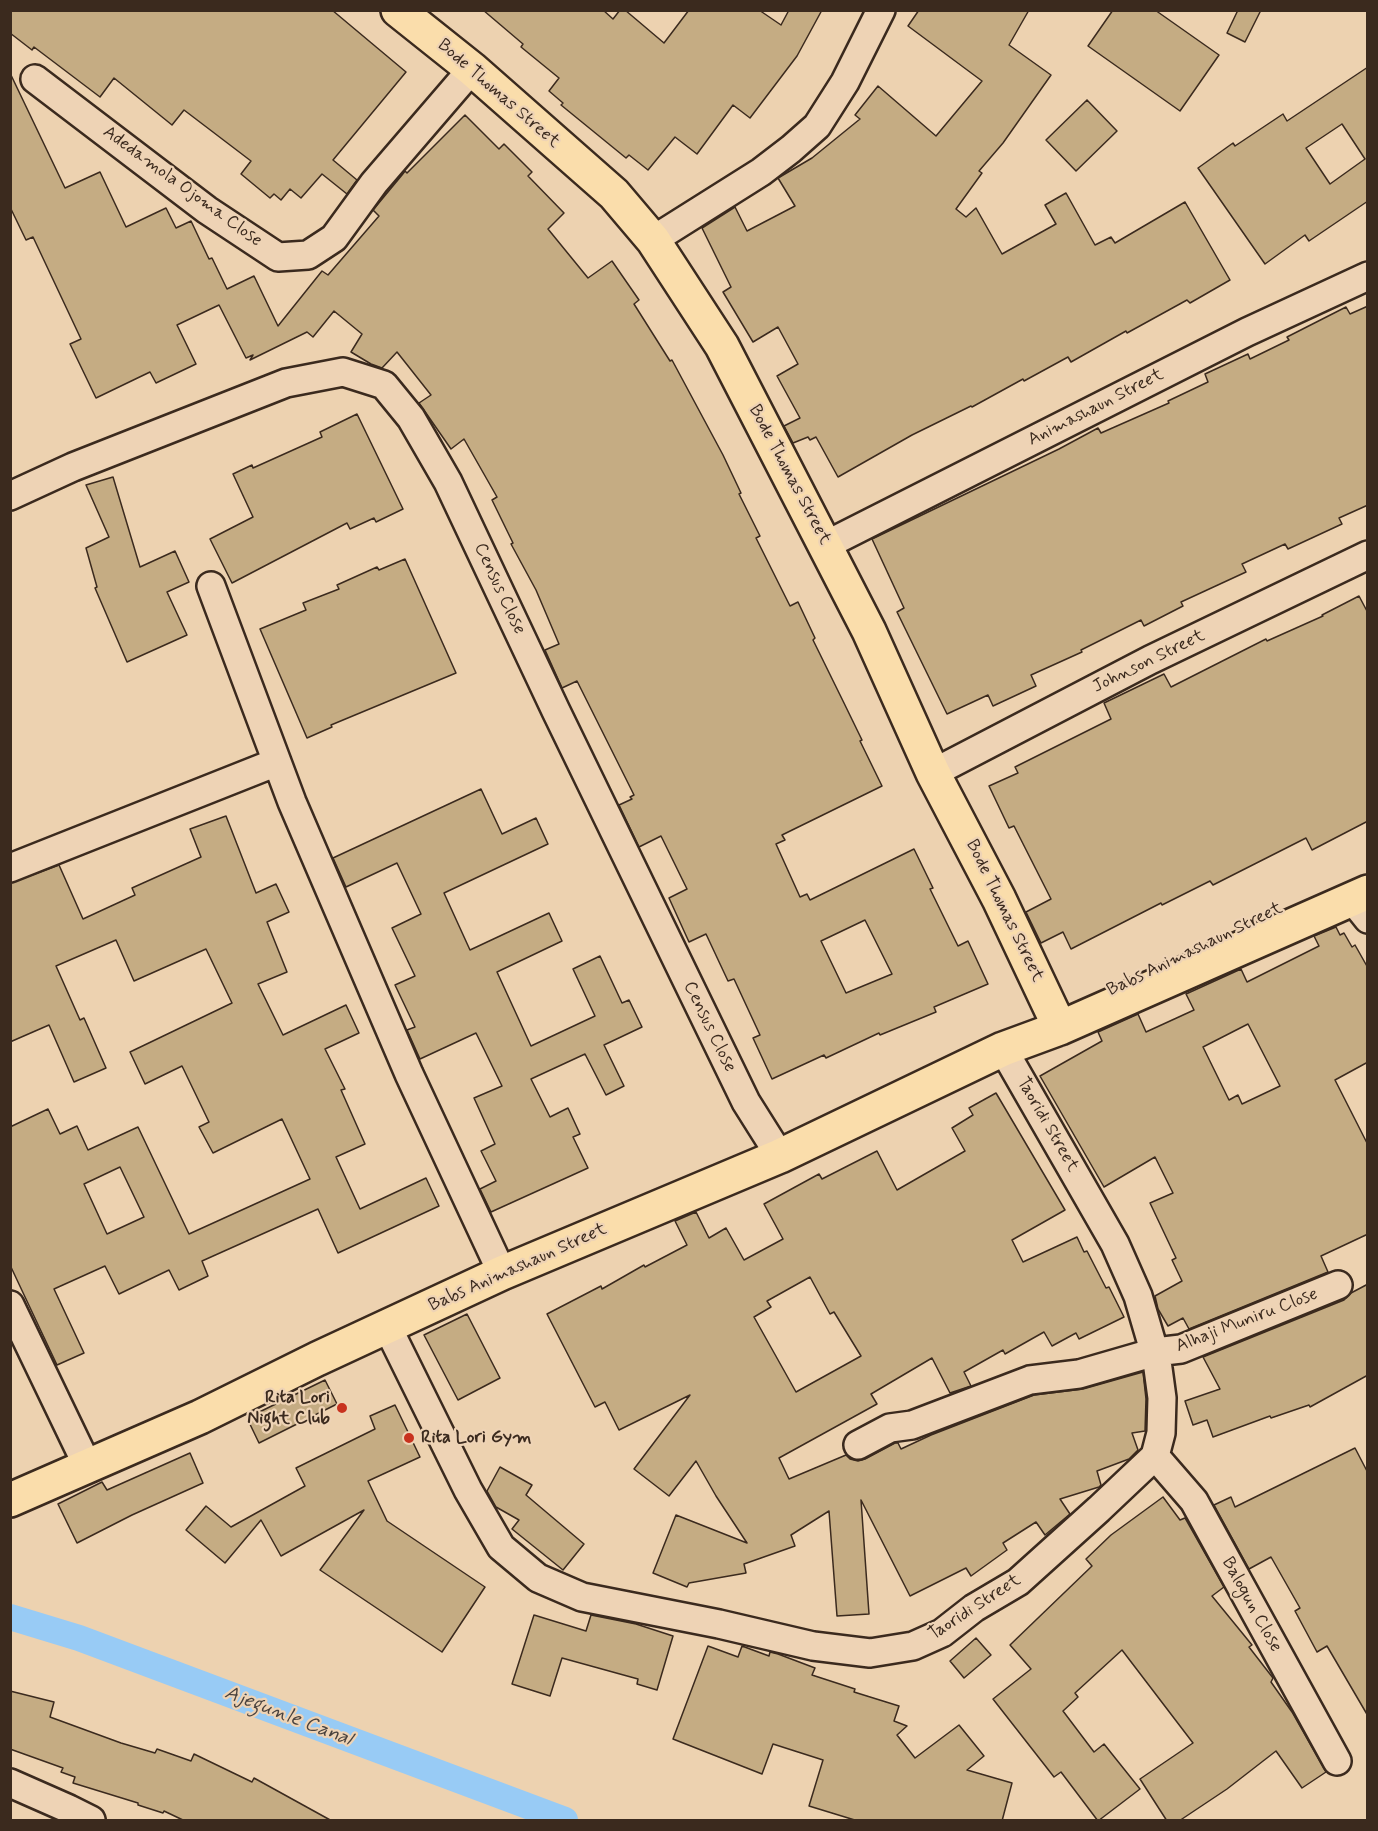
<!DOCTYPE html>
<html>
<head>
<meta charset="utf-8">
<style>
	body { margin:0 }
	#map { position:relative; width:1378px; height:1831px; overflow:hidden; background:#edd2b0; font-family:Mynerve,sans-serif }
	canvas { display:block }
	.frame { position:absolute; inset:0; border:12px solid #3b2a1e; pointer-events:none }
</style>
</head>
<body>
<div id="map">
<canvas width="1378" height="1831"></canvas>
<div class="frame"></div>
</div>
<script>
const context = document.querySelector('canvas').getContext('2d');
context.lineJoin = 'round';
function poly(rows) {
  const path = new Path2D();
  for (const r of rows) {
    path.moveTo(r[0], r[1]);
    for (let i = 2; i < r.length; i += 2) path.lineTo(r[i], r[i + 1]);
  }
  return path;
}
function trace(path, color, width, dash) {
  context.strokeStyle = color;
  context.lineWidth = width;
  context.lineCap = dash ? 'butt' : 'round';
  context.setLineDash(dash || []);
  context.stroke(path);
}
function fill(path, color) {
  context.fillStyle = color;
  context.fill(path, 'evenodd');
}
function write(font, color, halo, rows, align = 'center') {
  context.font = font + ' Mynerve,sans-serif';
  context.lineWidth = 4.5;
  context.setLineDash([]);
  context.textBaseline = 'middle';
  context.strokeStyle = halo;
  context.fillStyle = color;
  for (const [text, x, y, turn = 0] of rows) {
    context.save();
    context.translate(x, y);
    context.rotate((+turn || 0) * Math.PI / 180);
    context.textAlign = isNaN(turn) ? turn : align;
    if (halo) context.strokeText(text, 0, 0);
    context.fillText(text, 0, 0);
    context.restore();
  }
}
const canal = poly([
	[10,1617,79,1638,565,1820]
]);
const building = poly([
	[10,10,332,10,406,72,333,160,357,180,347,194,322,174,301,198,290,189,281,200,274,194,270,198,241,174,251,161,184,110,172,125,114,78,100,97,34,47,32,50,10,33,10,10],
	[483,10,603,10,613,19,620,10,625,10,664,43,689,10,759,10,781,25,789,10,822,10,797,56,750,118,733,105,697,154,675,137,648,170,629,155,626,158,561,105,563,103,549,91,559,78,521,47,523,44,483,10],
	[919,10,1029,10,1009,45,1051,75,1003,143,979,171,982,173,956,209,966,217,976,208,1002,254,1056,224,1045,205,1066,193,1095,245,1111,237,1115,243,1185,202,1230,280,1190,303,1187,300,1127,333,1126,331,1071,362,1068,357,1024,381,1023,379,972,407,971,406,912,435,838,477,816,437,810,440,808,437,793,443,784,426,800,418,777,376,798,364,778,327,753,342,723,292,731,287,702,228,735,207,747,231,795,206,778,178,812,158,860,119,855,115,878,86,936,136,982,81,908,26,919,10],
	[1113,10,1155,10,1219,55,1180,111,1088,46,1113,10],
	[1238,10,1261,10,1245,42,1227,33,1238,10],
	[1368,67,1368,201,1309,241,1305,235,1265,264,1198,168,1233,143,1235,146,1283,114,1287,121,1368,67],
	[1342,124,1365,159,1330,184,1306,148,1342,124],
	[10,73,65,188,100,172,126,227,166,208,176,228,191,221,209,259,212,258,227,289,254,276,278,326,322,271,328,275,379,216,373,210,402,175,405,171,407,173,465,115,499,149,504,144,532,172,528,176,564,213,548,229,588,278,612,261,639,300,634,304,670,361,672,360,723,455,741,493,739,494,760,536,756,538,790,606,798,602,815,638,813,640,843,701,862,740,860,741,882,786,782,835,785,840,776,844,800,897,807,894,810,900,914,849,933,888,930,889,958,946,968,941,988,984,934,1007,936,1012,880,1035,879,1033,826,1058,824,1055,772,1079,753,1038,760,1035,734,979,728,981,706,934,689,942,669,898,687,889,661,836,639,847,619,805,632,799,630,797,634,795,577,681,562,688,545,650,559,644,536,590,511,544,513,543,492,500,497,497,464,439,451,449,419,403,431,395,397,352,382,368,371,364,351,352,362,334,334,311,313,337,307,332,250,360,253,355,246,358,219,305,177,325,196,364,156,383,150,372,96,398,70,344,81,339,33,237,26,240,10,207,10,73],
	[865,920,892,974,846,993,821,941,865,920],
	[1087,100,1117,131,1076,171,1046,140,1087,100],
	[1368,306,1368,505,1339,518,1342,524,1288,549,1285,544,1242,564,1246,572,1181,602,1183,606,1144,626,1141,620,1081,650,1082,652,1031,675,1036,686,993,706,988,695,947,714,897,612,904,608,872,539,1059,449,1098,428,1101,433,1169,403,1168,401,1208,382,1205,374,1248,354,1250,359,1289,340,1287,337,1346,307,1350,314,1368,306],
	[357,414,403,509,376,522,374,518,350,529,347,523,232,583,210,539,253,517,233,474,252,465,253,468,322,437,320,432,357,414],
	[113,477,140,567,175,551,189,582,167,592,187,635,127,662,95,588,97,587,86,548,109,537,86,485,113,477],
	[405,559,456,673,331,725,332,727,307,738,260,629,306,610,303,603,339,589,337,585,377,567,379,570,405,559],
	[1359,596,1368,613,1368,821,1312,850,1306,838,1213,885,1210,881,1162,905,1161,903,1071,949,1063,932,1041,943,1026,912,1051,899,1014,826,1009,828,989,786,1018,773,1015,767,1111,719,1104,703,1164,674,1171,687,1266,639,1267,641,1323,616,1322,615,1359,596],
	[481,789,502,834,536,818,548,844,444,893,470,950,549,913,562,941,497,972,531,1046,595,1016,573,969,600,956,622,1003,629,1000,642,1027,604,1045,624,1086,606,1095,585,1054,531,1079,550,1117,568,1108,580,1134,573,1137,588,1168,491,1212,480,1189,496,1181,481,1151,495,1144,474,1098,502,1086,476,1033,420,1059,407,1030,415,1027,395,985,415,976,392,928,421,914,397,863,346,887,333,858,481,789],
	[226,816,256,893,276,884,289,912,267,922,287,972,258,984,283,1035,346,1005,359,1033,325,1049,345,1089,341,1090,365,1144,336,1157,360,1209,426,1178,439,1206,338,1253,318,1209,202,1261,208,1276,179,1290,169,1270,119,1294,105,1266,54,1289,84,1353,57,1365,10,1265,10,1127,48,1109,60,1134,77,1126,88,1150,138,1127,189,1234,310,1179,282,1119,213,1153,199,1127,209,1122,182,1066,145,1084,130,1052,232,1003,206,949,134,981,116,940,56,966,80,1020,84,1018,106,1068,74,1082,49,1025,10,1042,10,883,59,865,83,919,135,895,132,888,201,857,190,829,226,816],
	[120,1167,144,1217,107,1234,84,1184,120,1167],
	[1336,927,1340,935,1344,933,1352,947,1355,945,1368,968,1368,1062,1335,1080,1368,1145,1368,1234,1321,1256,1328,1272,1189,1329,1183,1318,1168,1326,1158,1309,1155,1296,1182,1281,1172,1260,1176,1258,1150,1203,1173,1193,1155,1157,1104,1187,1040,1076,1102,1041,1098,1032,1138,1014,1146,1032,1194,1010,1186,994,1241,969,1247,982,1319,946,1314,936,1336,927],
	[1248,1024,1280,1086,1242,1104,1238,1095,1229,1100,1203,1047,1248,1024],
	[996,1093,1065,1210,1012,1240,1023,1262,1077,1237,1084,1252,1087,1251,1106,1288,1109,1287,1124,1317,1079,1339,1076,1333,1052,1346,1044,1332,1005,1354,1003,1350,964,1372,971,1386,950,1393,932,1358,871,1394,877,1404,779,1458,789,1479,846,1455,850,1459,858,1461,865,1459,895,1443,898,1443,901,1449,931,1435,1034,1395,1083,1389,1143,1372,1146,1399,1145,1431,1132,1433,1138,1450,1129,1459,1097,1471,1101,1485,1099,1487,1060,1499,1070,1514,1045,1535,1036,1522,1003,1543,1007,1550,971,1576,966,1568,910,1596,861,1500,869,1614,837,1616,829,1511,791,1535,795,1546,744,1564,746,1573,689,1583,687,1587,653,1573,676,1515,747,1543,716,1496,696,1461,669,1496,634,1469,690,1395,619,1430,605,1402,595,1407,547,1314,601,1286,602,1289,644,1265,645,1267,687,1245,675,1221,696,1212,709,1238,726,1228,744,1260,783,1239,764,1204,819,1174,822,1179,877,1151,897,1190,965,1151,952,1128,973,1115,969,1108,996,1093],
	[810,1277,830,1314,834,1312,861,1356,796,1392,754,1317,771,1307,767,1301,810,1277],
	[1368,1284,1368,1375,1310,1407,1309,1405,1271,1418,1270,1416,1213,1437,1207,1420,1193,1425,1185,1401,1220,1389,1203,1357,1344,1300,1351,1293,1368,1284],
	[467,1314,500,1378,458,1400,424,1335,467,1314],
	[325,1380,337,1404,259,1443,247,1418,325,1380],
	[395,1405,420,1457,368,1481,387,1521,485,1587,442,1652,320,1570,364,1510,281,1556,261,1520,225,1563,186,1530,206,1506,231,1527,305,1486,296,1468,375,1429,370,1416,395,1405],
	[1355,1448,1368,1473,1368,1716,1327,1646,1317,1652,1295,1611,1300,1608,1271,1557,1249,1569,1214,1505,1231,1497,1235,1507,1355,1448],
	[190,1453,203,1483,132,1515,77,1543,58,1504,102,1482,107,1490,190,1453],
	[500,1467,532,1485,526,1495,584,1544,563,1570,512,1529,519,1520,496,1507,487,1491,500,1467],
	[1163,1497,1180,1520,1185,1518,1224,1587,1212,1596,1252,1645,1249,1647,1273,1678,1271,1682,1292,1712,1326,1772,1302,1788,1276,1751,1227,1789,1179,1821,1167,1821,1140,1779,1193,1743,1122,1650,1075,1693,1078,1697,1063,1711,1094,1752,1104,1744,1140,1789,1098,1821,1061,1772,1054,1777,993,1699,1031,1669,1010,1645,1092,1566,1086,1559,1111,1535,1163,1497],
	[534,1615,586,1631,591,1615,636,1624,673,1636,657,1690,637,1684,638,1679,562,1658,550,1696,512,1684,534,1615],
	[976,1638,991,1655,964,1678,950,1661,976,1638],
	[708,1646,738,1657,742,1646,769,1656,770,1652,778,1654,815,1668,812,1675,855,1689,854,1692,899,1706,894,1721,907,1726,897,1735,915,1758,959,1725,984,1756,967,1770,1012,1783,1002,1821,858,1821,809,1806,823,1760,773,1744,762,1774,673,1739,708,1646],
	[10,1691,54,1702,50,1717,121,1743,155,1753,157,1749,191,1761,194,1754,252,1782,254,1778,332,1821,185,1821,164,1811,163,1813,138,1805,138,1803,73,1783,75,1777,61,1772,63,1768,10,1749,10,1691]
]);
const minor = poly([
	[35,79,207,210,278,257,308,255,334,238,374,183,472,69],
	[653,240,761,172,791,149,817,126,845,82,881,10],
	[10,496,73,467,286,383,343,372,384,385,411,418,448,482,556,711,746,1102,780,1156],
	[826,545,1247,332,1368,276],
	[211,586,292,802,409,1074,502,1273],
	[933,773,1150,660,1368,555],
	[10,868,277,762],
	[1352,899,1368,919],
	[10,1305,88,1467],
	[388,1328,468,1490,501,1547,538,1578,582,1597,719,1624,813,1646,870,1653,913,1646,942,1633,974,1608,1018,1582,1099,1509,1155,1456,1161,1433,1162,1398,1157,1361,1138,1296,1115,1244,1003,1049],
	[858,1445,890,1428,912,1425,1030,1380,1079,1374,1155,1352,1181,1349,1338,1285],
	[1155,1456,1194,1501,1337,1761],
	[10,1783,69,1809,91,1820]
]);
const major = poly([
	[398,10,472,69,614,194,653,240,722,346,869,631,933,773,999,899,1060,1028],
	[10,1500,200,1417,317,1359,502,1273,780,1156,1003,1049,1060,1028,1368,892]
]);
const markers = [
	[342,1408,6,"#c8321e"],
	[409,1438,6,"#c8321e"]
];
const streetNames = [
	["Bode Thomas Street",498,94,41],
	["Adedamola Ojoma Close",182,187,36],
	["Animashaun Street",1096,408,-27],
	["Bode Thomas Street",789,475,62],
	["Census Close",499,589,65],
	["Johnson Street",1149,662,-26],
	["Bode Thomas Street",1004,911,64],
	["Babs Animashaun Street",1195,950,-26],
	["Census Close",709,1027,64],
	["Taoridi Street",1047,1125,60],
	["Babs Animashaun Street",518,1268,-24],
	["Alhaji Muniru Close",1247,1321,-21],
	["Balogun Close",1251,1605,61],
	["Taoridi Street",975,1608,-33]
];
const poiNames = [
	["Rita Lori",330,1398],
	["Night Club",330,1419],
	["Rita Lori Gym",421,1438,"left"]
];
const waterNames = [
	["Ajegunle Canal",288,1717,21]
];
trace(canal, '#98cbf5', 26);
fill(building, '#c5ac83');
trace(building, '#3b2a1e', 1.5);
trace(minor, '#3b2a1e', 32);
trace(major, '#3b2a1e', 38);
trace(minor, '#eed3b5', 27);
trace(major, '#faddab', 33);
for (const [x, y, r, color] of markers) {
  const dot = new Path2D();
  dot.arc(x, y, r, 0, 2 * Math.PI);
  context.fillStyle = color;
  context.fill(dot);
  trace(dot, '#eed3b5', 2);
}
write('18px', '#3b2a1e', '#eed3b5', streetNames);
write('bold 18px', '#3b2a1e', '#eed3b5', poiNames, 'right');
write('italic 20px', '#49423e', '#eed3b5', waterNames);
</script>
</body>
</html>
